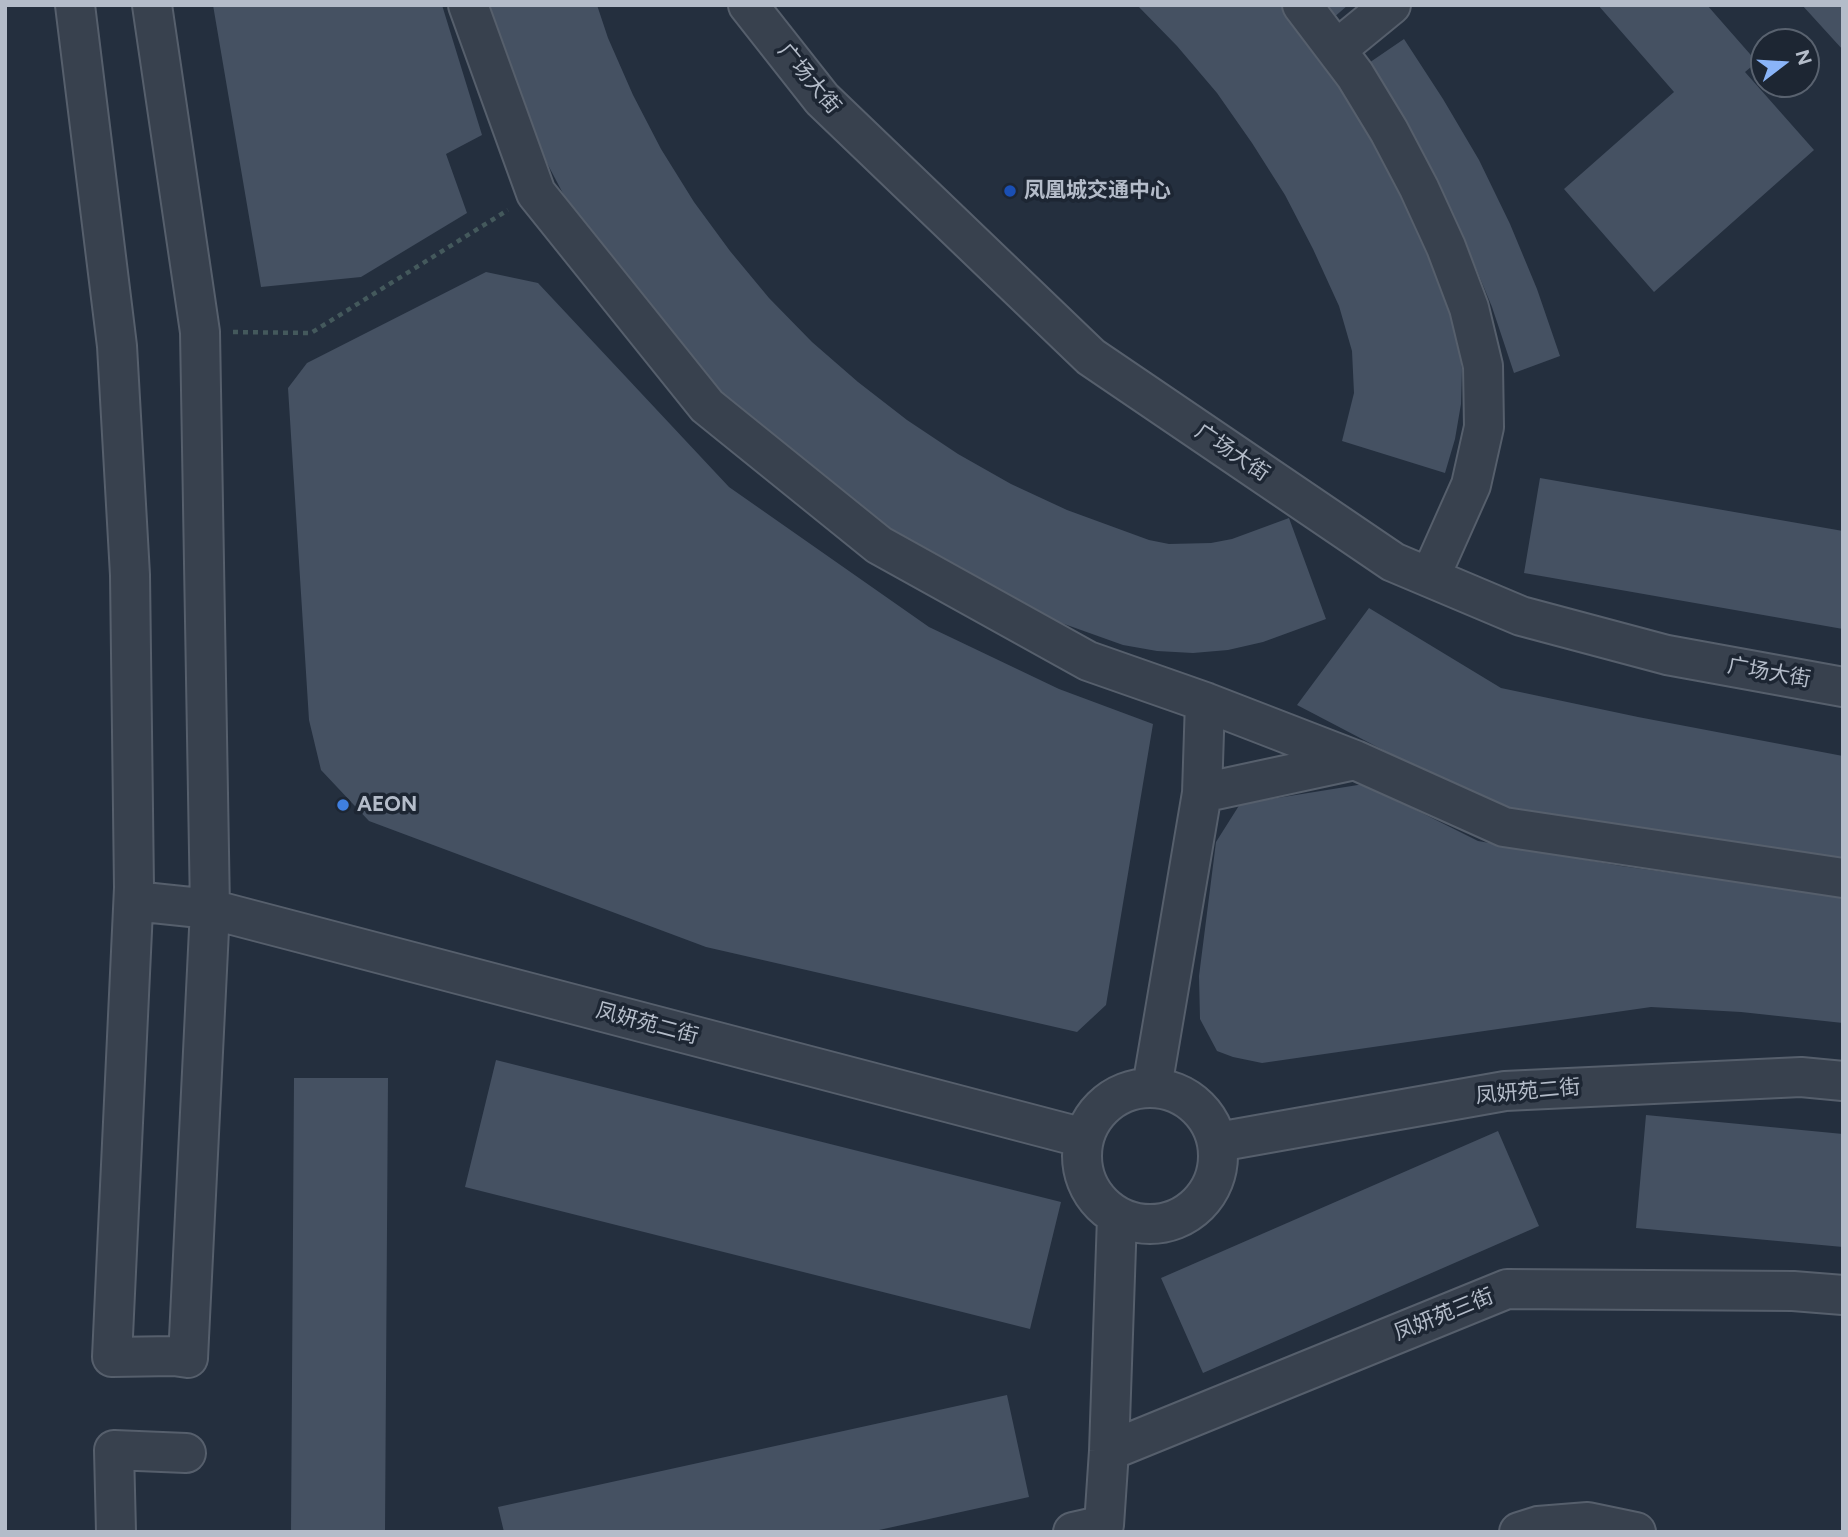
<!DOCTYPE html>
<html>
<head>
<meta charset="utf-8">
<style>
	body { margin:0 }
	#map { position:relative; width:1848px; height:1537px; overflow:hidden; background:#242f3e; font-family:Figtree,sans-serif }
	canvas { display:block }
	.frame { position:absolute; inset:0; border:7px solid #b4bcc9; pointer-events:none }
	.north { position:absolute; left:1750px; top:28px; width:70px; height:70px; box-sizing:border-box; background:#1d2633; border:2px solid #59626f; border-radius:50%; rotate:73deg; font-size:19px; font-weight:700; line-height:28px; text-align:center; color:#b4bcc9 }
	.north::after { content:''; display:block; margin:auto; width:24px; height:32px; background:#8ab4f8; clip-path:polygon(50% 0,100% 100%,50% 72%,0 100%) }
</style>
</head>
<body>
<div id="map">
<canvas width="1848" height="1537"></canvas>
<div class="frame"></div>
<div class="north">N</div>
</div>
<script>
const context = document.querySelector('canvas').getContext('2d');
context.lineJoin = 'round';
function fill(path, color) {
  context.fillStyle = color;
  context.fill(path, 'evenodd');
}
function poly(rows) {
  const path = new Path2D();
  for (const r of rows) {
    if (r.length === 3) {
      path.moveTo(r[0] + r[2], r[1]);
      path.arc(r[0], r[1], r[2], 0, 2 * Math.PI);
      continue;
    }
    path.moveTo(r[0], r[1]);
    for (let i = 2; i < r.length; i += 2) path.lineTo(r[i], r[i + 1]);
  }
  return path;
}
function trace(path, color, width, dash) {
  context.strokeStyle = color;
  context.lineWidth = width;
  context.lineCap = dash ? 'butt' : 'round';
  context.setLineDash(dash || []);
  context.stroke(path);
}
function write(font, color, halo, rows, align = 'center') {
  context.font = font + ' Figtree,"Noto Sans SC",sans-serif';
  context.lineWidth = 7;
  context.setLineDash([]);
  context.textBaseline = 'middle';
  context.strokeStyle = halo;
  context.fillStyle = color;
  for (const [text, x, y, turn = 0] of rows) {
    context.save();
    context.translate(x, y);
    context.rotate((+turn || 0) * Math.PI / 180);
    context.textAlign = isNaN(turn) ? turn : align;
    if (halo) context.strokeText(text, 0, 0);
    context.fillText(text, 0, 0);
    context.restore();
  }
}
const building = poly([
	[213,5,442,5,482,135,446,154,467,213,361,277,261,287],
	[487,5,597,5,608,38,633,95,661,149,694,202,730,251,769,298,812,342,858,382,907,420,958,454,1011,484,1067,510,1149,540,1169,544,1211,543,1232,539,1289,518,1326,619,1263,642,1228,650,1193,653,1157,651,1123,645,1025,610,962,580,790,466,739,420,568,203,536,142],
	[1137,5,1283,5,1341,82,1410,202,1458,333,1462,369,1461,404,1455,439,1445,473,1342,441,1354,393,1352,351,1339,306,1313,249,1285,195,1252,143,1217,93,1177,46],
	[1321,5,1348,5,1332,19],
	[1598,5,1707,5,1757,62,1745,72,1814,150,1654,292,1564,189,1674,92],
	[1802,5,1843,5,1843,50],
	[1404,39,1443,99,1479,160,1510,224,1537,289,1560,356,1514,373,1492,307,1466,244,1435,183,1363,67],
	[486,272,538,283,729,487,929,627,1059,689,1153,724,1106,1005,1077,1032,706,947,369,821,321,770,309,720,288,388,307,363],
	[1540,478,1843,531,1843,629,1524,573],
	[1369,608,1501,688,1638,717,1843,756,1843,858,1494,808,1297,705],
	[1364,784,1478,841,1621,866,1843,897,1843,1023,1741,1012,1651,1007,1262,1063,1233,1057,1217,1051,1200,1019,1199,976,1216,842,1240,804],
	[496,1060,1061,1202,1030,1329,465,1187],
	[294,1078,388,1078,385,1532,291,1532],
	[1646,1115,1843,1134,1843,1247,1636,1228],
	[1498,1131,1539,1226,1203,1373,1161,1278],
	[1007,1395,1029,1497,870,1532,504,1532,498,1507]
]);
const path = poly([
	[233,332,311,333,508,210]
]);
const minor = poly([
	[75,5,117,346,130,575,134,888,112,1357,174,1356,188,1358,210,909,200,332,152,5],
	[468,5,536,193,707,406,879,545,1088,661,1205,702,1355,760],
	[748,5,822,99,1091,357,1393,562,1521,616,1667,655,1843,687],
	[1302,5,1355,75,1389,131,1419,188,1446,247,1469,308,1483,366,1484,427,1471,485,1430,577],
	[1336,50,1391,5],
	[1202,793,1205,702],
	[134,901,210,909,1084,1138],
	[1152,1087,1202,793,1355,760,1504,827,1843,878],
	[1150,1156,68],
	[1218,1142,1505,1091,1801,1077,1843,1081],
	[1109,1451,1507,1289,1793,1291,1843,1295],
	[116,1532,114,1450,186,1453],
	[1073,1532,1104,1525,1109,1451,1117,1217],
	[1519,1532,1538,1526,1588,1522,1636,1532]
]);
const markers = [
	[1010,191,7,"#1a4fb4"],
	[343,805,7,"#3f7fe0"]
];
const streetNames = [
	["广场大街",809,79,50],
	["广场大街",1232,453,34],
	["广场大街",1769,673,10],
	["凤妍苑二街",647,1024,15],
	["凤妍苑二街",1528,1092,-5],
	["凤妍苑三街",1444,1315,-22]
];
const poiNames = [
	["凤凰城交通中心",1024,191],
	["AEON",357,805]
];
fill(building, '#455162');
trace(minor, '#565f6c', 42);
trace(path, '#44595c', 4.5, [5, 5]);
trace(minor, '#38414e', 38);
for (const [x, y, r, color] of markers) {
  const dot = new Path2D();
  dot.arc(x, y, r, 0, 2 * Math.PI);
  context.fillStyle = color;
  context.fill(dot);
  trace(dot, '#1d2633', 2.5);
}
write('21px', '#b4bcc9', '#1d2633', streetNames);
write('bold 21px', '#b4bcc9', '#1d2633', poiNames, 'left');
</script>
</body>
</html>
